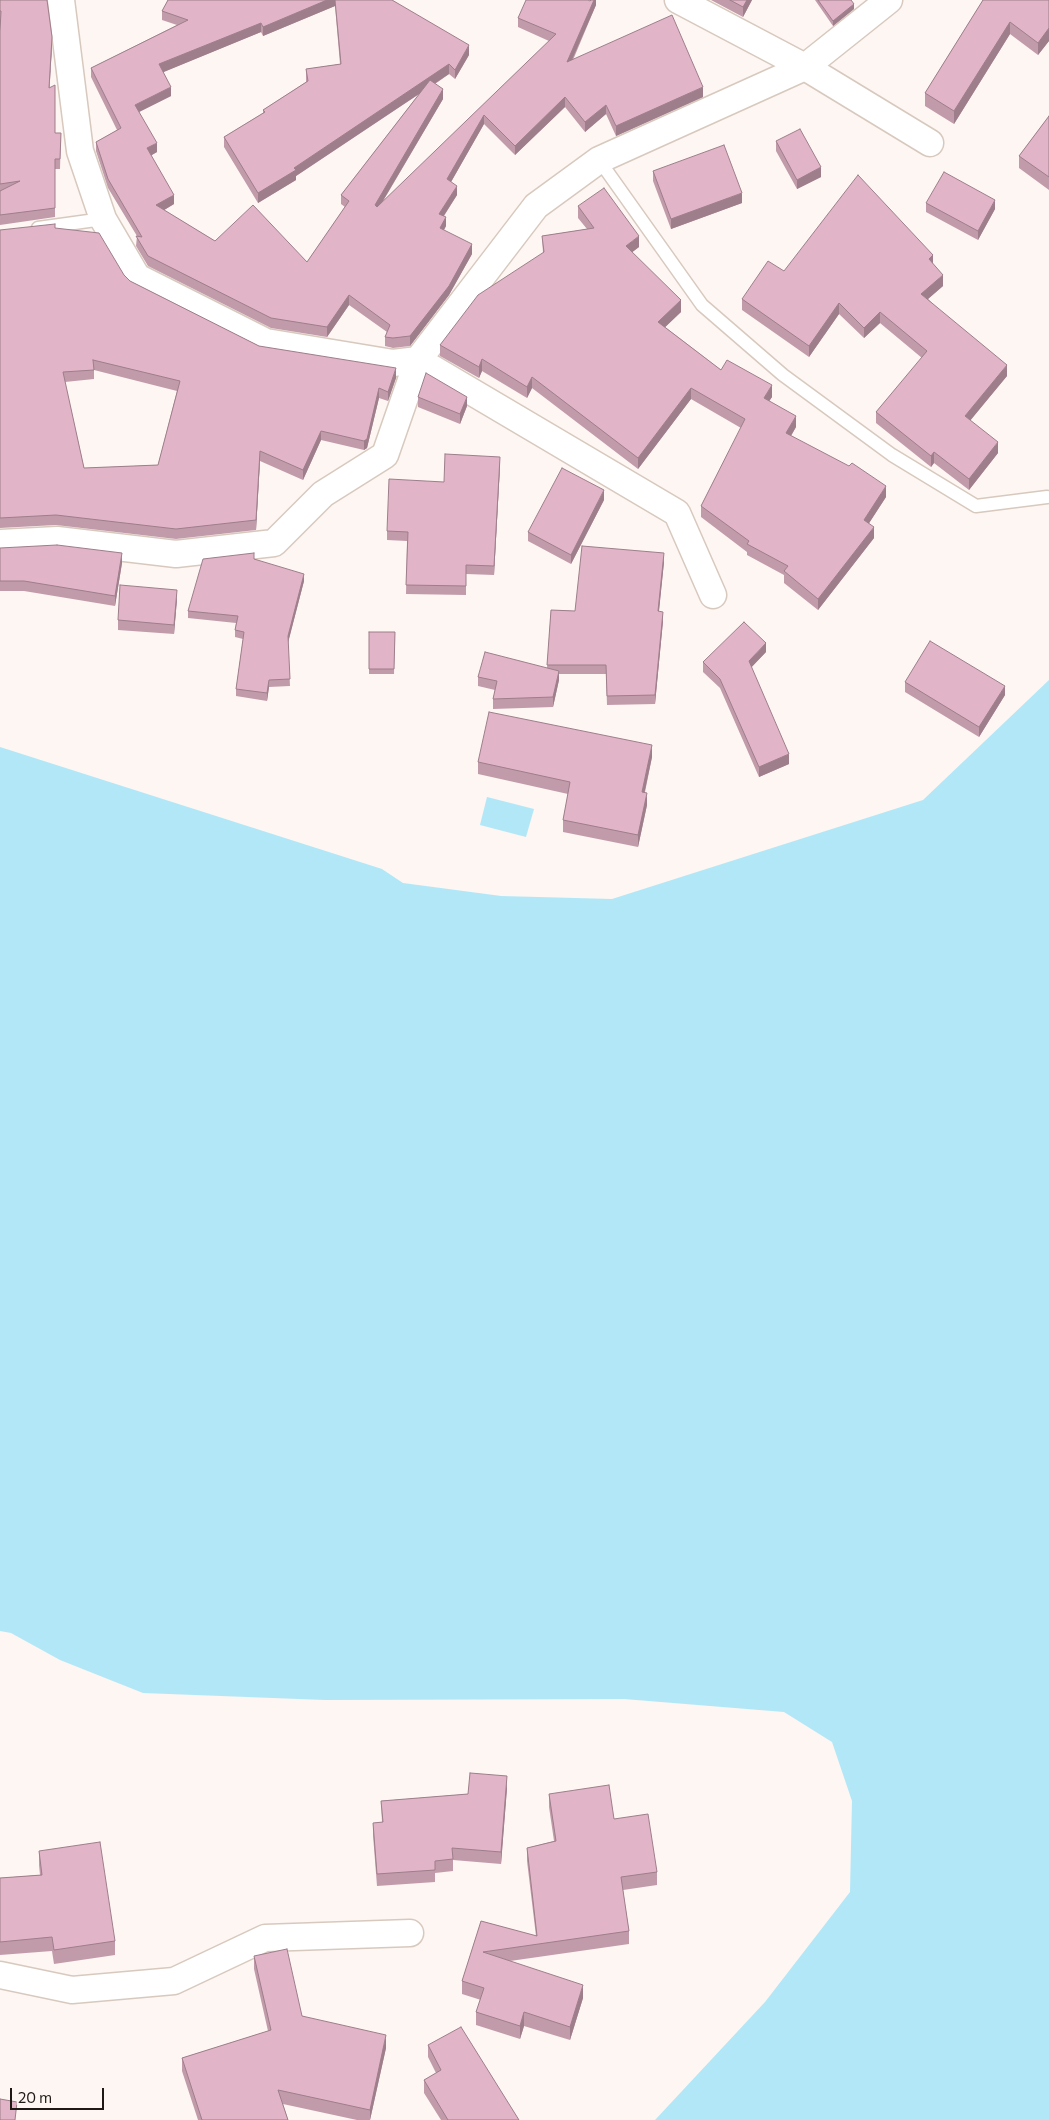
<!DOCTYPE html>
<html>
<head>
<meta charset="utf-8">
<style>
	body { margin:0 }
	#map { position:relative; width:1049px; height:2120px; overflow:hidden; background:#fdf6f2; font-family:Commissioner,sans-serif }
	canvas { display:block }
	.scale { position:absolute; left:10px; top:2088px; width:94px; height:22px; box-sizing:border-box; border:2px solid #1e1915; border-top:0; padding-left:6px; font-size:15px; line-height:18px; white-space:nowrap; color:#1e1915; -webkit-text-stroke:4px #fdf6f2; paint-order:stroke }
</style>
</head>
<body>
<div id="map">
<canvas width="1049" height="2120"></canvas>
<div class="scale">20 m</div>
</div>
<script>
const context = document.querySelector('canvas').getContext('2d');
context.lineJoin = 'round';
function fill(path, color) {
  context.fillStyle = color;
  context.fill(path, 'evenodd');
}
function poly(rows) {
  const path = new Path2D();
  for (const r of rows) {
    path.moveTo(r[0], r[1]);
    for (let i = 2; i < r.length; i += 2) path.lineTo(r[i], r[i + 1]);
  }
  return path;
}
function trace(path, color, width, dash) {
  context.strokeStyle = color;
  context.lineWidth = width;
  context.lineCap = dash ? 'butt' : 'round';
  context.setLineDash(dash || []);
  context.stroke(path);
}
const water = poly([
	[1049,680,1049,2120,655,2120,765,2002,850,1892,852,1801,832,1742,784,1712,624,1699,325,1700,143,1693,60,1660,11,1633,0,1631,0,747,382,869,403,883,501,896,612,899,923,800],
	[487,797,534,809,526,837,480,825]
]);
const lane = poly([
	[599,160,702,305,783,375,892,455,976,506,1047,497],
	[38,228,103,219]
]);
const street = poly([
	[61,0,80,151,103,219,137,277,266,342,393,363,418,360,677,513,713,595],
	[678,0,805,67,930,143],
	[0,543,57,540,176,554,274,543,323,494,385,455,418,360,536,206,599,160,805,67,889,0],
	[0,1975,72,1990,174,1981,265,1938,410,1933]
]);
const wall = poly([
	[0,0,52,46,49,88,55,133,61,133,60,169,55,169,55,217,0,225],
	[168,0,392,0,469,55,455,79,449,74,435,84,443,99,382,203,549,41,518,27,518,18,596,0,596,5,573,60,703,97,616,136,606,114,585,132,565,107,515,155,484,124,451,182,457,195,444,216,446,226,444,230,472,254,449,295,410,346,393,348,385,346,385,337,387,332,349,305,327,337,271,328,148,266,136,246,137,236,108,188,96,151,96,142,117,130,91,77,91,68,177,25,162,20,162,11],
	[335,6,340,64,306,69,306,82,263,110,263,113,224,137,224,147,258,203,296,180,296,176,419,94,341,195,341,204,345,207,307,262,215,241,164,210,174,204,151,155,157,152,139,112,171,96,163,72,261,32,263,36],
	[711,0,752,0,743,17],
	[815,0,851,0,854,9,833,26],
	[983,0,1049,0,1049,41,1038,55,1010,34,954,124,925,106,925,93],
	[1049,116,1049,190,1019,168,1019,156],
	[776,141,821,177,797,189,776,151],
	[653,171,742,203,671,229,653,181],
	[926,203,995,209,978,240,926,212],
	[578,206,639,247,632,252,681,312,665,327,721,370,772,397,769,401,796,427,791,436,886,497,869,523,874,538,818,610,784,583,784,575,747,555,747,552,701,517,701,506,741,428,691,399,638,469,532,388,527,398,482,371,479,378,440,356,440,345,543,253,542,236,587,229,578,218],
	[55,228,124,275,130,281,259,346,396,378,388,401,379,398,367,448,364,450,321,440,303,480,260,461,256,530,176,539,56,525,0,528,0,230],
	[94,370,177,391,158,465,84,468,65,382,94,379],
	[933,265,943,286,928,299,1007,376,970,420,998,453,969,490,934,463,931,467,876,423,876,412,922,358,880,323,864,338,839,314,809,357,742,310,742,299,784,271],
	[418,397,467,406,460,424,418,407],
	[500,466,494,575,466,574,466,595,406,594,407,541,387,540,387,531,444,482],
	[604,500,571,564,528,541,528,532],
	[0,548,122,563,115,606,24,591,0,591],
	[254,559,304,581,288,642,290,686,269,687,267,701,236,696,236,689,243,639,235,637,235,630,236,623,188,618,188,611],
	[664,562,659,611,663,621,655,704,607,705,606,674,559,674,559,680,553,707,493,709,493,699,495,690,478,686,478,677,547,668,551,610,575,611],
	[177,599,174,634,118,630,118,620],
	[369,632,395,632,394,674,369,674],
	[766,652,751,667,789,764,759,777,720,688,703,672,703,662],
	[905,682,1005,695,979,737,905,692],
	[652,757,645,792,647,805,638,847,563,832,563,820,568,794,478,774,478,762],
	[507,1788,501,1864,453,1860,453,1871,435,1873,435,1882,377,1886,373,1835,373,1823,382,1822,381,1801,468,1794],
	[549,1794,614,1819,657,1872,657,1885,623,1890,629,1931,629,1944,510,1961,583,1998,570,2040,524,2026,520,2039,476,2025,476,2012,481,2000,462,1994,462,1981,481,1921,536,1936,527,1861,527,1848,554,1841,549,1807],
	[39,1851,115,1941,115,1955,54,1964,52,1951,0,1955,0,1878,40,1875,39,1865],
	[254,1956,302,2016,386,2048,370,2120,357,2120,283,2104,288,2120,198,2120,182,2071,182,2058,268,2031,254,1969],
	[428,2045,519,2120,441,2120,424,2093,424,2080,436,2073,428,2057]
]);
const shadedWall = poly([
	[327,0,335,0,335,6,263,36,263,27],
	[594,0,596,0,596,5,567,71,567,62],
	[747,0,752,0,743,17,743,7],
	[854,4,854,9,833,26,833,21],
	[1010,22,1010,34,954,124,954,111],
	[261,23,261,32,159,74,159,64],
	[1049,28,1049,41,1038,55,1038,43],
	[52,37,52,46,49,98,49,88],
	[469,45,469,55,455,79,455,70],
	[449,64,449,74,296,176,296,180,258,203,258,193,294,168],
	[171,87,171,96,135,114,135,105],
	[703,87,703,97,616,136,616,126],
	[443,89,443,99,375,214,375,205],
	[565,97,565,107,515,155,515,146],
	[606,105,606,114,585,132,585,122],
	[484,115,484,124,447,189,447,179],
	[157,143,157,152,147,158,147,148],
	[821,167,821,177,797,189,797,180],
	[457,186,457,195,439,223,439,214],
	[742,193,742,203,671,229,671,219],
	[174,195,174,204,156,215,156,205],
	[995,200,995,209,978,240,978,231],
	[446,217,446,226,440,237,440,228],
	[639,236,639,247,626,257,626,246],
	[472,244,472,254,449,295,410,346,410,336],
	[933,255,933,266,929,259],
	[943,275,943,286,921,305,921,294],
	[349,295,349,305,327,337,327,327],
	[681,300,681,312,658,334,658,322],
	[839,303,839,314,809,357,809,346],
	[880,312,880,323,864,338,864,328],
	[482,359,482,371,479,378,479,367],
	[1007,365,1007,376,965,427,965,416],
	[396,368,396,378,388,401,388,392],
	[532,377,532,388,527,398,527,387],
	[772,385,772,397,764,409,764,398],
	[379,388,379,398,367,448,364,450,364,441],
	[691,388,691,399,638,469,638,458],
	[467,397,467,406,460,424,460,414],
	[796,416,796,427,786,444,786,433],
	[321,431,321,440,303,480,303,470],
	[998,442,998,453,969,490,969,479],
	[260,451,260,461,256,530,256,520],
	[934,452,934,463,931,467,931,456],
	[500,457,500,466,494,575,494,566],
	[886,486,886,497,864,531,864,520],
	[604,490,604,500,571,564,571,555],
	[874,527,874,538,818,610,818,599],
	[122,553,122,563,115,606,115,596],
	[664,553,664,562,658,620,658,611],
	[304,574,304,581,288,643,288,636],
	[177,590,177,599,174,634,174,625],
	[663,612,663,621,655,704,655,695],
	[766,643,766,652,749,670,749,661],
	[559,671,559,680,553,707,553,697],
	[269,680,269,687,267,701,267,693],
	[1005,686,1005,695,979,737,979,727],
	[652,745,652,757,642,804,642,792],
	[789,754,789,764,759,777,759,767],
	[647,793,647,805,638,847,638,835],
	[507,1776,507,1788,501,1864,501,1852],
	[583,1985,583,1998,570,2040,570,2027],
	[524,2012,524,2026,520,2039,520,2026],
	[386,2035,386,2048,370,2120,370,2110]
]);
const building = poly([
	[0,0,47,0,52,37,49,88,55,85,55,133,61,133,60,159,55,159,55,208,0,215,0,191,20,181,0,184,0,31,1,11,0,11,0,0],
	[168,0,327,0,263,27,261,23,159,64,171,87,135,105,157,143,147,148,174,195,156,205,215,241,253,205,307,262,349,201,341,195,430,80,443,89,375,205,377,207,556,34,518,18,526,0,588,0,590,1,591,0,594,0,567,62,672,15,703,87,616,126,606,105,585,122,565,97,515,146,484,115,447,179,457,186,439,214,446,217,440,228,472,244,449,286,410,336,393,338,385,337,390,325,349,295,327,327,271,318,148,256,136,236,142,237,108,179,96,142,121,128,91,68,188,20,162,11,168,0],
	[335,0,392,0,469,45,455,70,449,64,294,168,296,170,258,193,224,137,265,112,263,110,308,81,306,69,341,64,335,0],
	[730,0,747,0,743,7,730,0],
	[818,0,851,0,854,4,833,21,818,0],
	[983,0,1049,0,1049,28,1038,43,1010,22,954,111,925,93,983,0],
	[1049,116,1049,177,1019,156,1049,116],
	[800,129,821,167,797,180,776,141,800,129],
	[724,145,742,193,671,219,653,171,724,145],
	[944,172,995,200,978,231,926,203,944,172],
	[858,175,933,255,929,259,943,275,921,294,1007,365,965,416,998,442,969,479,934,452,931,456,876,412,927,351,880,312,864,328,839,303,809,346,742,299,768,261,784,271,858,175],
	[604,188,639,236,626,246,681,300,658,322,721,370,727,360,772,385,764,398,796,416,786,433,849,466,852,463,886,486,864,520,874,527,818,599,784,571,788,566,747,544,749,541,701,506,745,419,691,388,638,458,532,377,527,387,482,359,479,367,440,345,478,295,544,252,542,236,594,228,578,206,604,188],
	[55,224,55,228,99,233,124,275,130,281,259,346,396,368,388,392,379,388,367,439,364,441,321,431,303,470,260,451,256,520,176,529,56,515,0,518,0,230,55,224],
	[93,360,180,381,158,465,84,468,63,372,94,370,93,360],
	[426,373,467,397,460,414,418,397,426,373],
	[445,454,500,457,494,566,466,565,466,586,406,585,408,532,387,531,389,479,444,482,445,454],
	[562,468,604,490,571,555,528,532,562,468],
	[57,545,122,553,115,596,24,581,0,581,0,548,57,545],
	[582,546,664,553,658,611,663,612,655,695,607,696,606,665,547,665,551,610,575,611,582,546],
	[254,553,254,559,304,574,288,636,290,679,269,680,267,693,236,689,244,632,235,630,238,616,188,611,203,559,254,553],
	[120,585,177,590,174,625,118,620,120,585],
	[744,622,766,643,749,661,789,754,759,767,720,679,703,662,744,622],
	[369,632,395,632,394,669,369,669,369,632],
	[930,641,1005,686,979,727,905,682,930,641],
	[485,652,559,671,553,697,493,699,497,681,478,677,485,652],
	[489,712,652,745,642,792,647,793,638,835,563,820,570,782,478,762,489,712],
	[470,1773,507,1776,501,1852,452,1848,453,1859,435,1861,435,1870,377,1874,373,1823,383,1822,381,1801,468,1794,470,1773],
	[609,1785,614,1819,648,1814,657,1872,621,1877,629,1931,483,1952,583,1985,570,2027,524,2012,520,2026,476,2012,484,1988,462,1981,481,1921,537,1936,527,1848,556,1841,549,1794,609,1785],
	[100,1842,115,1941,54,1950,52,1937,0,1942,0,1878,42,1875,39,1851,100,1842],
	[287,1949,302,2016,386,2035,370,2110,278,2090,288,2120,202,2120,182,2058,271,2030,254,1956,287,1949],
	[461,2027,519,2120,448,2120,424,2080,441,2070,428,2045,461,2027],
	[0,2099,17,2102,15,2120,0,2120,0,2099]
]);
fill(water, '#b2e7f7');
trace(lane, '#d8c9be', 15);
trace(street, '#d8c9be', 29);
trace(lane, '#fff', 12);
trace(street, '#fff', 26);
fill(wall, '#c29bab');
fill(shadedWall, '#9e7e8b');
fill(building, '#e2b4c7');
trace(building, '#9e7e8b', 1);
</script>
</body>
</html>
